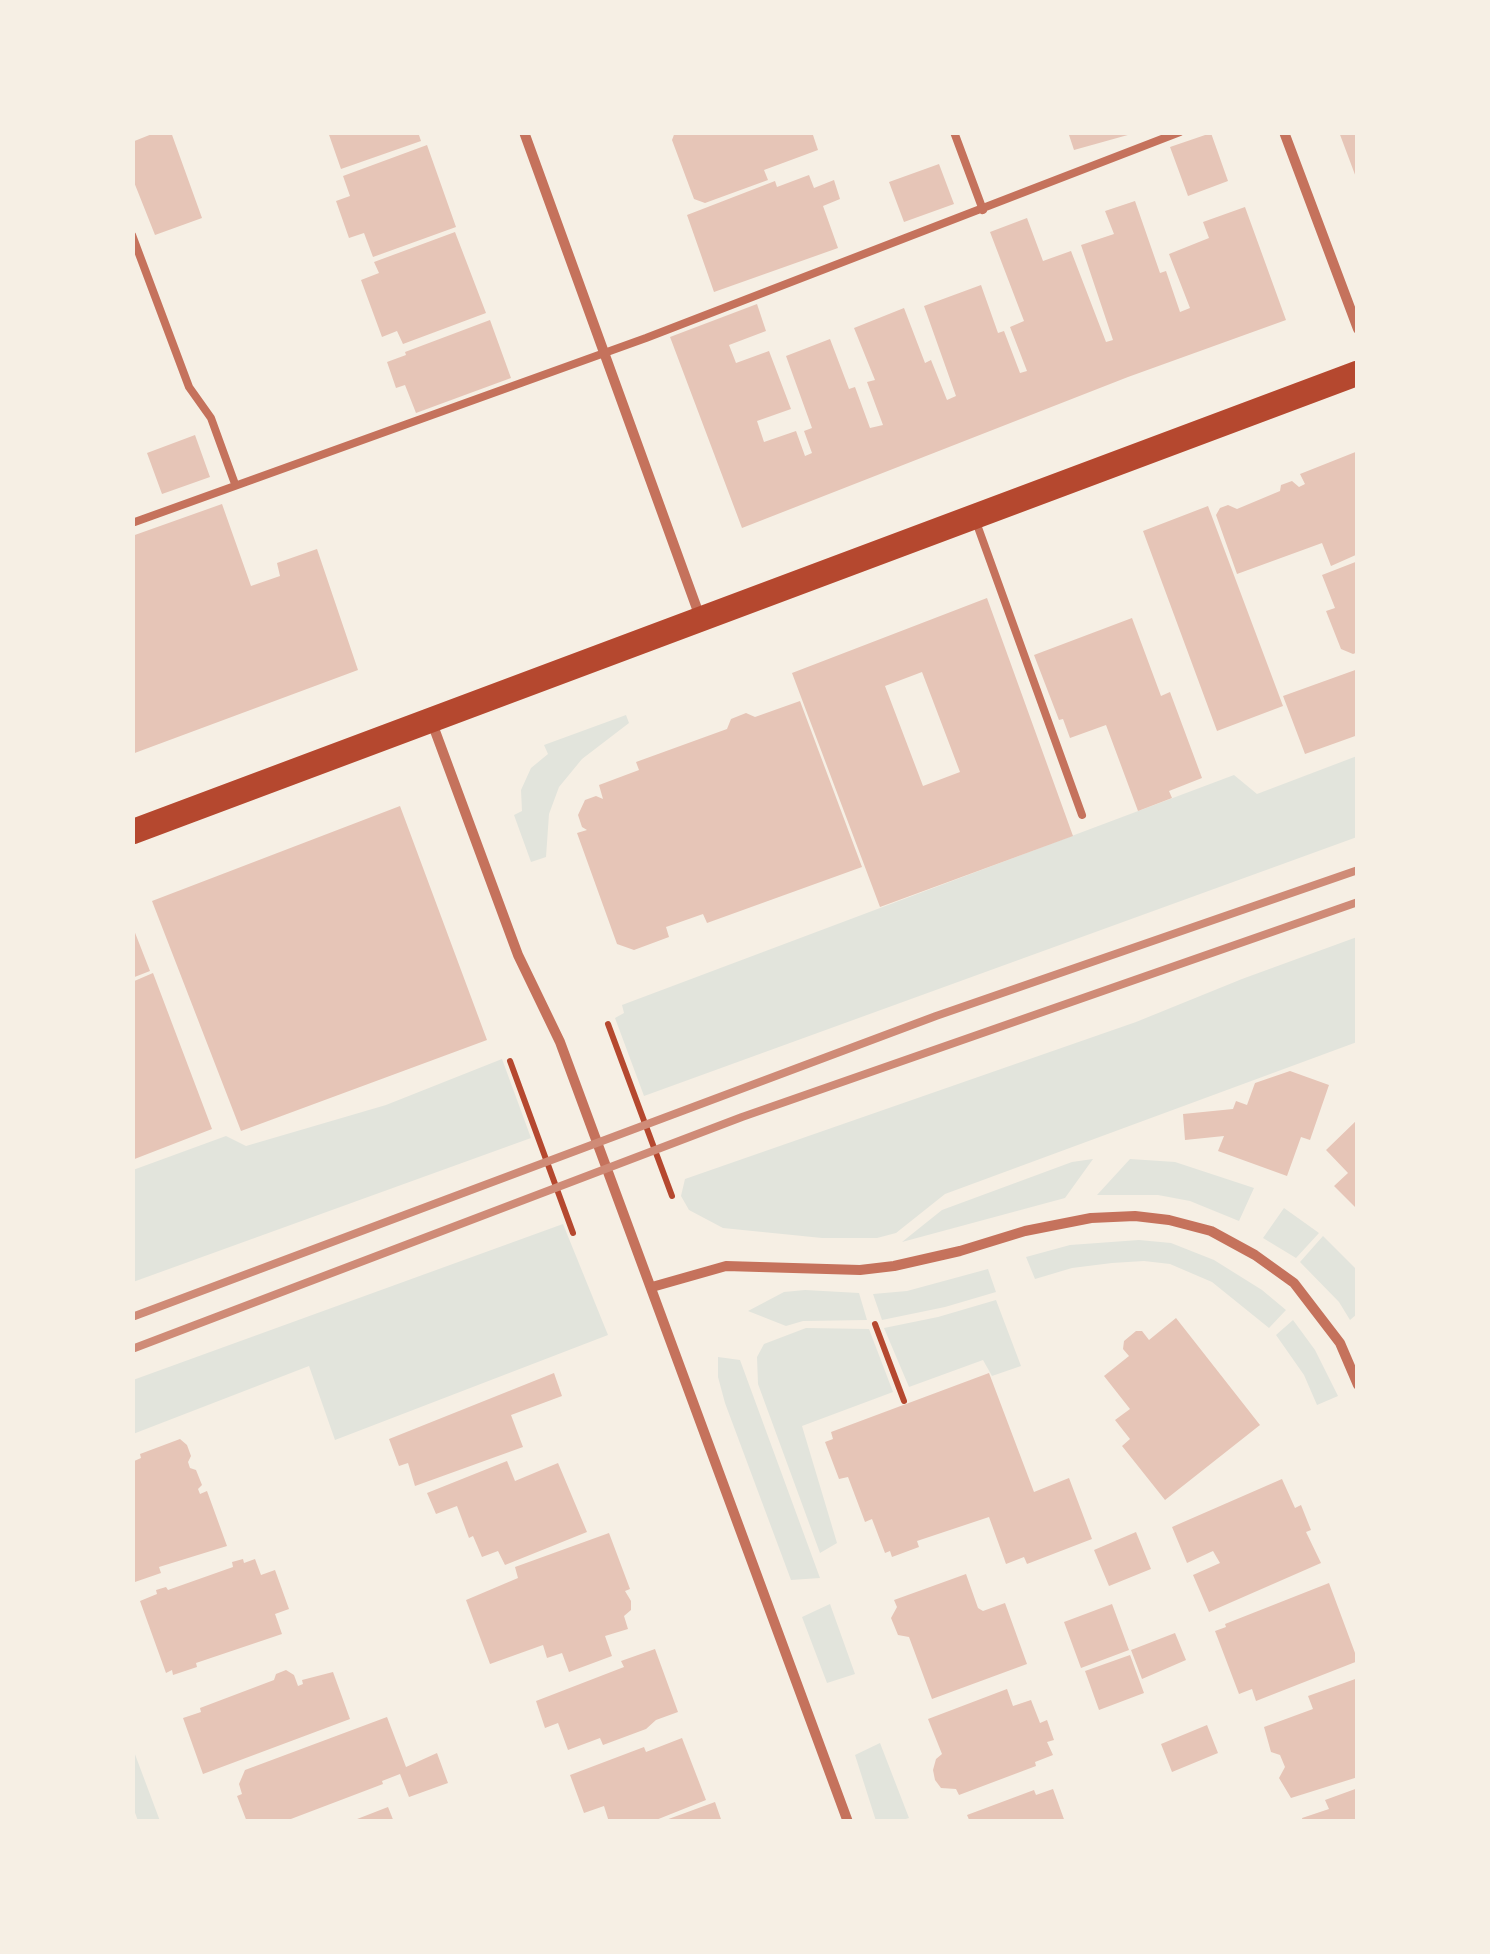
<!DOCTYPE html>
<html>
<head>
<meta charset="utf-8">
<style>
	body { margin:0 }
	#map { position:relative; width:1490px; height:1954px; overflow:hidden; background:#f6efe4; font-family:"Archivo Narrow",sans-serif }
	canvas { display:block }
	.frame { position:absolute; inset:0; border:135px solid #f6efe4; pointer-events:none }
</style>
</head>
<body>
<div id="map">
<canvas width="1490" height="1954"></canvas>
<div class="frame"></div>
</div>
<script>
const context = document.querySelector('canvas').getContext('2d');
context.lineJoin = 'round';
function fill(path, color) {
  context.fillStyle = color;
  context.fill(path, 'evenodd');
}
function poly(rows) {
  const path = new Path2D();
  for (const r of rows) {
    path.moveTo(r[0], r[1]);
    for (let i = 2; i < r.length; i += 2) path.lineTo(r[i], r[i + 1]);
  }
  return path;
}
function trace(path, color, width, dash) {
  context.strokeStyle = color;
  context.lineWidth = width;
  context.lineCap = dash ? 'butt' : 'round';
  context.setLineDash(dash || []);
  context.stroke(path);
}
const green = poly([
	[626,715,629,723,582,759,559,787,549,814,546,857,531,862,514,815,522,811,521,790,531,768,548,754,544,745],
	[1357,756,1357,837,644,1096,615,1018,624,1013,622,1005,1234,775,1257,794],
	[1357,937,1357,1042,945,1194,896,1233,877,1238,822,1238,723,1228,689,1210,681,1196,685,1179,1136,1022,1242,979],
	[502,1059,531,1138,133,1282,133,1170,226,1136,246,1146,386,1105],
	[1093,1159,1065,1198,902,1242,942,1210,1072,1162],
	[1130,1159,1175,1162,1254,1188,1239,1221,1190,1201,1158,1195,1097,1195],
	[1284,1208,1319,1233,1296,1258,1263,1238],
	[563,1224,608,1335,335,1440,309,1366,133,1434,133,1380],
	[1323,1236,1357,1270,1357,1314,1350,1320,1339,1302,1300,1262],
	[1139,1240,1171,1243,1214,1260,1262,1290,1286,1310,1269,1328,1212,1282,1170,1264,1144,1261,1112,1263,1072,1268,1035,1279,1026,1257,1070,1245],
	[988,1269,996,1292,945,1307,882,1320,873,1294,907,1291],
	[805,1290,859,1293,867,1320,803,1321,786,1326,748,1311,784,1292],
	[996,1300,1021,1366,992,1376,983,1360,909,1387,884,1328,938,1317],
	[1293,1320,1315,1350,1338,1396,1317,1405,1304,1375,1276,1335],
	[806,1328,869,1329,893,1392,802,1426,837,1543,820,1553,758,1384,757,1357,764,1344],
	[718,1357,740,1360,820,1578,791,1580,725,1403,718,1377],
	[830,1604,855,1674,827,1683,802,1617],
	[880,1743,909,1818,899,1821,876,1821,855,1755],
	[132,1749,133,1749,160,1821,138,1821,133,1807]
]);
const building = poly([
	[157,132,171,132,202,218,155,235,132,177,132,142],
	[328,132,418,132,421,141,341,169],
	[675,132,812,132,818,150,764,170,768,180,705,203,694,199,672,140],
	[1068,132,1135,132,1135,133,1074,150],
	[1339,132,1358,132,1358,180,1357,180],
	[1211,133,1228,181,1188,196,1170,147],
	[427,145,456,227,373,257,364,233,349,238,336,201,350,196,343,176],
	[939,164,954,204,904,222,889,182],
	[809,175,814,188,834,180,840,199,823,206,838,248,714,292,687,215,775,181,777,187],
	[1135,201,1160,273,1166,271,1180,312,1190,308,1169,254,1209,238,1203,222,1245,207,1286,320,1128,377,742,528,670,337,757,304,766,331,729,345,736,363,769,351,791,409,757,421,764,442,796,431,805,456,812,453,804,431,812,428,786,356,830,339,849,389,855,387,870,428,883,425,867,382,875,380,854,328,904,308,925,363,931,360,947,400,956,396,924,306,981,285,998,333,1004,331,1020,373,1027,371,1010,327,1024,321,990,232,1027,218,1043,261,1071,251,1106,342,1113,340,1081,245,1114,234,1105,211],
	[455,232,486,313,403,344,397,331,382,337,361,280,379,273,374,262],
	[490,320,511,378,416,413,405,385,396,388,387,362,406,355,405,352],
	[195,435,210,477,162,494,147,453],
	[1358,451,1358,554,1331,566,1322,543,1237,574,1216,515,1220,508,1228,505,1237,509,1280,491,1281,485,1292,481,1299,487,1305,484,1300,474],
	[222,504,251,586,280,576,277,563,317,549,358,670,132,754,132,536],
	[1208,506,1283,706,1217,731,1143,531],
	[1358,561,1358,652,1353,654,1341,649,1326,611,1335,608,1322,575],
	[987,598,1073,836,880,907,792,673],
	[922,672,960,772,923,786,885,686],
	[1132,618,1161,696,1170,692,1202,778,1169,791,1172,798,1138,811,1106,725,1070,738,1063,719,1059,720,1034,655],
	[1358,669,1358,735,1305,754,1283,696],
	[800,701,862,867,707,923,703,914,666,927,669,937,634,950,617,944,577,833,587,830,582,827,578,815,585,800,596,796,603,799,599,785,639,770,636,762,727,729,731,719,746,713,755,717],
	[400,806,487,1040,241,1131,152,901],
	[132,925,150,971,132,978],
	[153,973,212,1129,132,1160,132,982],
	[1290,1071,1329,1085,1310,1140,1301,1137,1287,1176,1218,1151,1224,1136,1185,1140,1183,1114,1233,1109,1236,1101,1247,1105,1255,1083],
	[1358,1119,1358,1210,1334,1186,1348,1173,1326,1150],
	[1176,1318,1260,1425,1165,1500,1122,1446,1130,1439,1115,1420,1130,1409,1104,1376,1129,1356,1123,1349,1124,1341,1136,1331,1142,1331,1149,1340],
	[554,1373,562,1396,511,1415,523,1447,415,1486,408,1463,399,1466,389,1439],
	[989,1373,1034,1492,1069,1478,1092,1539,1027,1564,1024,1557,1006,1564,989,1517,917,1541,919,1547,892,1557,890,1551,885,1553,872,1519,865,1522,848,1477,839,1479,825,1442,833,1439,831,1432],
	[180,1439,187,1445,191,1456,188,1462,190,1468,196,1470,202,1485,198,1489,200,1494,207,1491,227,1546,159,1567,161,1573,132,1583,132,1462,141,1458,140,1454],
	[507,1461,515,1481,558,1463,587,1532,505,1565,498,1551,482,1557,473,1536,469,1538,457,1506,436,1514,427,1493],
	[1282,1479,1295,1508,1301,1505,1311,1530,1306,1532,1321,1563,1209,1612,1193,1575,1220,1563,1213,1551,1187,1563,1172,1527],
	[1136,1532,1151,1569,1109,1586,1094,1550],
	[609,1533,630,1589,625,1591,631,1601,631,1610,624,1616,628,1629,605,1636,612,1656,569,1672,562,1653,547,1658,543,1645,490,1664,466,1600,518,1578,515,1567],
	[243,1559,244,1563,255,1559,261,1575,275,1570,289,1609,275,1614,282,1634,196,1663,197,1667,173,1675,172,1670,166,1673,140,1601,157,1594,156,1590,166,1587,168,1590,233,1567,232,1562],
	[966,1574,978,1608,983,1611,1005,1603,1027,1664,932,1699,909,1637,898,1635,891,1618,897,1607,894,1600],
	[1329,1583,1358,1661,1256,1701,1252,1689,1239,1694,1215,1631,1226,1627,1225,1624],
	[1112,1604,1129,1650,1081,1668,1064,1622],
	[1175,1633,1186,1660,1142,1679,1131,1650],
	[655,1649,678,1712,656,1720,646,1729,603,1745,600,1738,568,1750,558,1723,545,1728,536,1701,624,1667,621,1661],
	[1130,1655,1144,1693,1099,1710,1085,1671],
	[286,1670,294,1675,298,1686,303,1684,302,1680,333,1672,350,1719,203,1774,183,1718,201,1712,200,1708,274,1680,276,1674],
	[1358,1678,1358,1777,1291,1798,1279,1778,1285,1767,1280,1755,1271,1752,1264,1727,1313,1709,1308,1696],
	[1007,1689,1013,1706,1031,1700,1040,1723,1047,1720,1054,1740,1047,1742,1053,1755,1035,1762,1036,1766,959,1795,956,1789,941,1788,935,1780,933,1770,936,1759,942,1754,928,1719],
	[387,1717,406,1767,437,1753,448,1783,409,1797,400,1774,382,1781,383,1784,283,1822,247,1822,237,1796,242,1794,239,1784,245,1770],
	[1207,1725,1218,1753,1172,1772,1161,1744],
	[682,1738,706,1800,651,1822,609,1822,604,1806,584,1813,570,1775,644,1747,646,1752],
	[1358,1788,1358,1822,1303,1822,1302,1818,1329,1809,1325,1800],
	[1053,1789,1065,1822,970,1822,967,1815,1034,1790,1036,1795],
	[715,1802,722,1822,663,1822,663,1821],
	[388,1807,394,1822,352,1822,352,1821]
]);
const path = poly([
	[608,1024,672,1196],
	[510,1061,573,1233],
	[875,1324,904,1401]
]);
const service = poly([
	[954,132,983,210],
	[132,235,189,387,211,418,235,484],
	[975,519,1082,815],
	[132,523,646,338,1180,132]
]);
const minor = poly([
	[524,132,700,617],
	[1284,132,1358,329],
	[431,720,518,955,560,1042,848,1822],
	[652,1287,726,1266,860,1270,894,1266,960,1251,1025,1231,1091,1218,1135,1216,1169,1220,1211,1231,1255,1255,1294,1283,1340,1343,1358,1385]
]);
const primary = poly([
	[132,832,1358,373]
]);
const rail = poly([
	[132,1317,936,1016,1358,870],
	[132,1349,742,1117,1358,902]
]);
fill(green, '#e2e4dc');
fill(building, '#e6c5b7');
trace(path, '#b5482f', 6);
trace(service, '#c5725c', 8);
trace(minor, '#c5725c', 10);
trace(primary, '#b5482f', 25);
trace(rail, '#cf8b77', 8);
</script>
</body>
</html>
